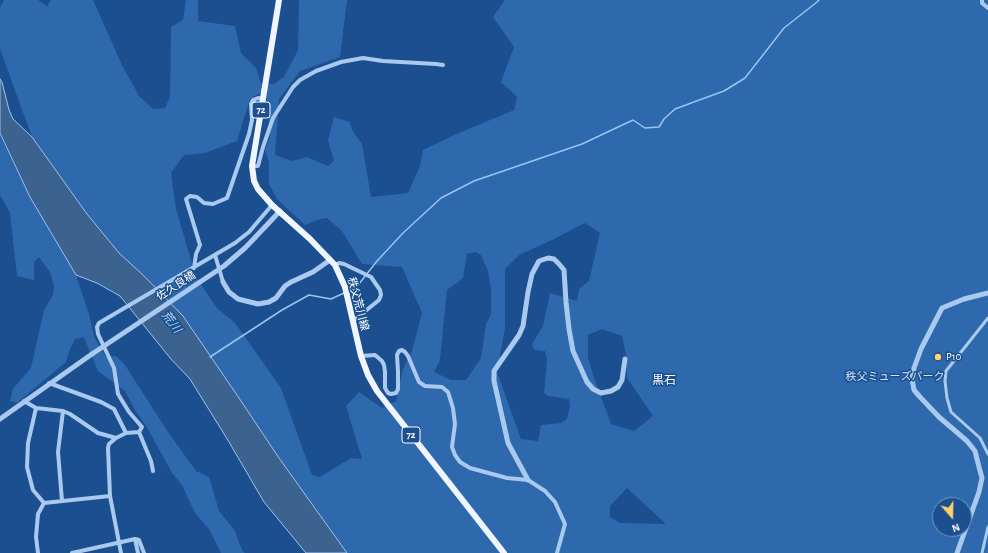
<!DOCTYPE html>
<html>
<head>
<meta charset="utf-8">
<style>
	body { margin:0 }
	#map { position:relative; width:988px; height:553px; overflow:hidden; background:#1b4f8f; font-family:"Alegreya Sans",sans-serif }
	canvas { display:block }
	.north { position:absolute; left:932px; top:497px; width:40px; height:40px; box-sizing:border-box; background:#1b4f8f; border:1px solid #7695bc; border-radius:50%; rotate:160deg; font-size:11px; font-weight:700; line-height:16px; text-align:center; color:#fff }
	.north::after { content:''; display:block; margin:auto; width:14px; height:18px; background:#ffd166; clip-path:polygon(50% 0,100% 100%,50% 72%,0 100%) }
</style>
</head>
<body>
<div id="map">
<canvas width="988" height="553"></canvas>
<div class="north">N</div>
</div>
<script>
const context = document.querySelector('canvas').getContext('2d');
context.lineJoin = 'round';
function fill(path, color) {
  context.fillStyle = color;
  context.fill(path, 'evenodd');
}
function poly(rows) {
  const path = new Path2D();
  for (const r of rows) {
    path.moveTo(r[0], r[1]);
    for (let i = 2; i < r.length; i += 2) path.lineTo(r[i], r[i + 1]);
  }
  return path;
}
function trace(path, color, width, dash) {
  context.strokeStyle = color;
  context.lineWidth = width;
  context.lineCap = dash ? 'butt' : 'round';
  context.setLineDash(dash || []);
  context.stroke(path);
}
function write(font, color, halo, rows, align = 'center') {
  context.font = font + ' "Alegreya Sans","Noto Sans JP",sans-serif';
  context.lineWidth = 3;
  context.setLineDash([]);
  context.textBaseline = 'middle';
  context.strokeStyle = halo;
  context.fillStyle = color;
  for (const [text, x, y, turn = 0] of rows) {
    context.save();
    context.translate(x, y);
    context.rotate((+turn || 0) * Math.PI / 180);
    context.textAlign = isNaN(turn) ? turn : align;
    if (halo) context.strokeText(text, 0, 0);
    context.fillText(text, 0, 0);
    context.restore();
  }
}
const green = poly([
	[4,0,38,0,47,6,51,0,93,0,122,65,139,96,153,109,165,108,170,97,171,27,183,20,186,0,198,0,198,21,235,26,241,53,256,68,261,84,274,84,284,77,298,50,299,0,347,0,340,57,300,71,279,99,275,155,292,161,307,157,328,166,334,161,328,140,334,117,350,122,352,130,362,144,371,197,408,193,420,166,423,150,454,135,514,110,517,97,501,82,514,47,493,17,505,0,988,0,988,553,347,553,279,458,239,398,183,316,143,275,119,253,87,214,32,137,0,49,0,8],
	[260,93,267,99,270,137,265,150,269,162,269,184,277,199,305,225,320,219,327,218,342,231,362,264,402,267,422,313,412,351,403,369,396,401,382,408,359,392,346,406,362,459,351,458,320,477,312,475,281,388,235,323,217,308,196,277,176,209,171,173,184,155,205,153,237,141,250,99],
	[585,223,600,233,589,281,579,289,577,301,550,293,543,326,532,344,534,350,545,351,547,360,544,393,548,396,569,399,570,406,567,419,561,423,541,425,538,441,521,439,497,372,505,328,505,269,519,255,552,240],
	[476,252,481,255,488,271,491,289,491,314,486,324,481,358,466,380,451,380,434,372,440,360,447,290,463,278,467,254],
	[602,329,622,336,626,355,627,378,653,416,634,431,611,424,594,378,588,358,588,335],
	[627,488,665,523,665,524,620,523,610,517,610,506],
	[940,505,964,505,964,529,940,529],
	[0,135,30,197,76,275,89,314,94,337,106,357,116,356,125,365,166,429,196,471,209,477,219,511,235,531,242,550,245,553,221,553,209,529,195,513,182,485,172,473,148,429,135,410,125,391,98,371,84,337,75,339,70,349,66,362,17,403,10,401,13,389,31,368,44,310,53,295,54,285,50,272,39,257,34,262,34,280,17,276,10,213,0,195]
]);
const water = poly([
	[0,79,2,82,9,110,13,119,32,137,87,214,119,253,143,275,183,316,239,398,279,458,347,553,306,553,264,502,229,442,190,379,171,359,120,296,97,283,76,275,30,197,0,133,0,79]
]);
const stream = poly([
	[348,292,355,289,377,261,403,233,441,198,474,181,582,144,633,120,645,128,659,127,664,119,675,109,702,99,724,91,745,78,784,28,817,2,819,0],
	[210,357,282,310,309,295,331,299,344,293]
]);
const pedestrian = poly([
	[988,318,946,371,945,381,947,398,951,412,980,438,988,454],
	[982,553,988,527]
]);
const minor = poly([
	[982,0,982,3,988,8],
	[252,166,258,166,263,147,273,118,293,87,300,80,316,71,341,62,363,58,383,61,436,64,443,65],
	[215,255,223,282],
	[335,265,339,263,344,264,371,277,380,290,381,295,379,300,353,321],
	[194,268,196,254,200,245,186,199,190,196,197,197,204,203,213,204,227,198,249,134,252,120,251,104,253,100,258,98,263,99],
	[361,356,375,355,382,361,384,365,385,372,385,388,388,393,391,394,396,393,398,389,398,372,397,355,399,351,402,350,405,352,408,356,419,382,425,386,442,387,448,392,453,408,455,424,452,447,455,455,460,462,470,468,507,478,528,480,545,491,555,502,565,524,557,553],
	[49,383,101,402,114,409,126,433],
	[24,401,36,408,63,411,70,414,98,433,116,438],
	[36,408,28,443,27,467,33,490,44,503],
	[139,432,151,461,153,471],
	[62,501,58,452,63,411],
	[135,539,139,540,144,553],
	[38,553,36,537,38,514,44,503,110,496],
	[72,553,135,539,138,553],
	[121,553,110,496,108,448,109,444,116,438,126,433,139,432,142,427,129,412,118,394,114,368,98,334,97,327,99,323,235,243,249,232,272,205]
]);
const tertiary = poly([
	[265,227,280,211],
	[223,282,229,292,238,299,258,304,269,302,276,298,285,286,291,282,313,272,330,260],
	[0,419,92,354],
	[528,480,508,443,494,381,494,371,519,335,523,326,528,292,532,274,539,261,548,258,554,259,559,264,564,270,566,302,569,329,573,351,587,382,593,389,601,393,611,391,618,387,622,380,625,359],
	[957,553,979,492,982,478,979,467,975,451,967,441,939,417,920,397,914,390,912,379,914,368,921,349,942,308,964,299,988,293]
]);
const primary = poly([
	[279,0,252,166,254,181,258,189,272,205,310,239,335,265,345,287,361,356,368,375,377,391,504,553]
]);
const tertiaryBridge = poly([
	[92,354,224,266,245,248,265,227]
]);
const markers = [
	[938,357,4,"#ffd166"]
];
const shields = [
	[261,110,18],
	[411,435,18]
];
const shieldNames = [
	["72",261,110],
	["72",411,435]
];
const streetNames = [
	["佐久良橋",176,286,-33],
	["秩父荒川線",358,304,75]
];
const poiNames = [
	["P10",946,357]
];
const parkNames = [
	["秩父ミューズパーク",895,377]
];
const waterNames = [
	["荒川",171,322,53]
];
const neighbourhoodNames = [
	["黒石",664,380]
];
fill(green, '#2e69ad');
fill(water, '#3c6290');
trace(water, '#9cc4f0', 1);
trace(stream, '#9cc4f0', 1.5);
trace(pedestrian, '#a9c9ee', 3);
trace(minor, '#a9c9ee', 4);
trace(tertiary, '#a9c9ee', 5);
trace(primary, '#f0f6ff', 6);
trace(tertiaryBridge, '#a9c9ee', 5);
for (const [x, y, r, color] of markers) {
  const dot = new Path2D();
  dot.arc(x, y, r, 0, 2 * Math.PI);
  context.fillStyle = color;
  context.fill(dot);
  trace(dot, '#1b4f8f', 1.5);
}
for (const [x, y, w] of shields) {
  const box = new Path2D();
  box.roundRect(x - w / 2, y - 8, w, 16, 3);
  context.fillStyle = '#1b4f8f';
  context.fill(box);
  trace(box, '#fff', 1);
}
write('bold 10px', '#fff', null, shieldNames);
write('11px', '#fff', '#1b4f8f', streetNames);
write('11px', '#fff', '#1b4f8f', poiNames, 'left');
write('11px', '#cfe3fa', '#1b4f8f', parkNames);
write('italic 12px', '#b5d3f5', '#1b4f8f', waterNames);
write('12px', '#fff', '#1b4f8f', neighbourhoodNames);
</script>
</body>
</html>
